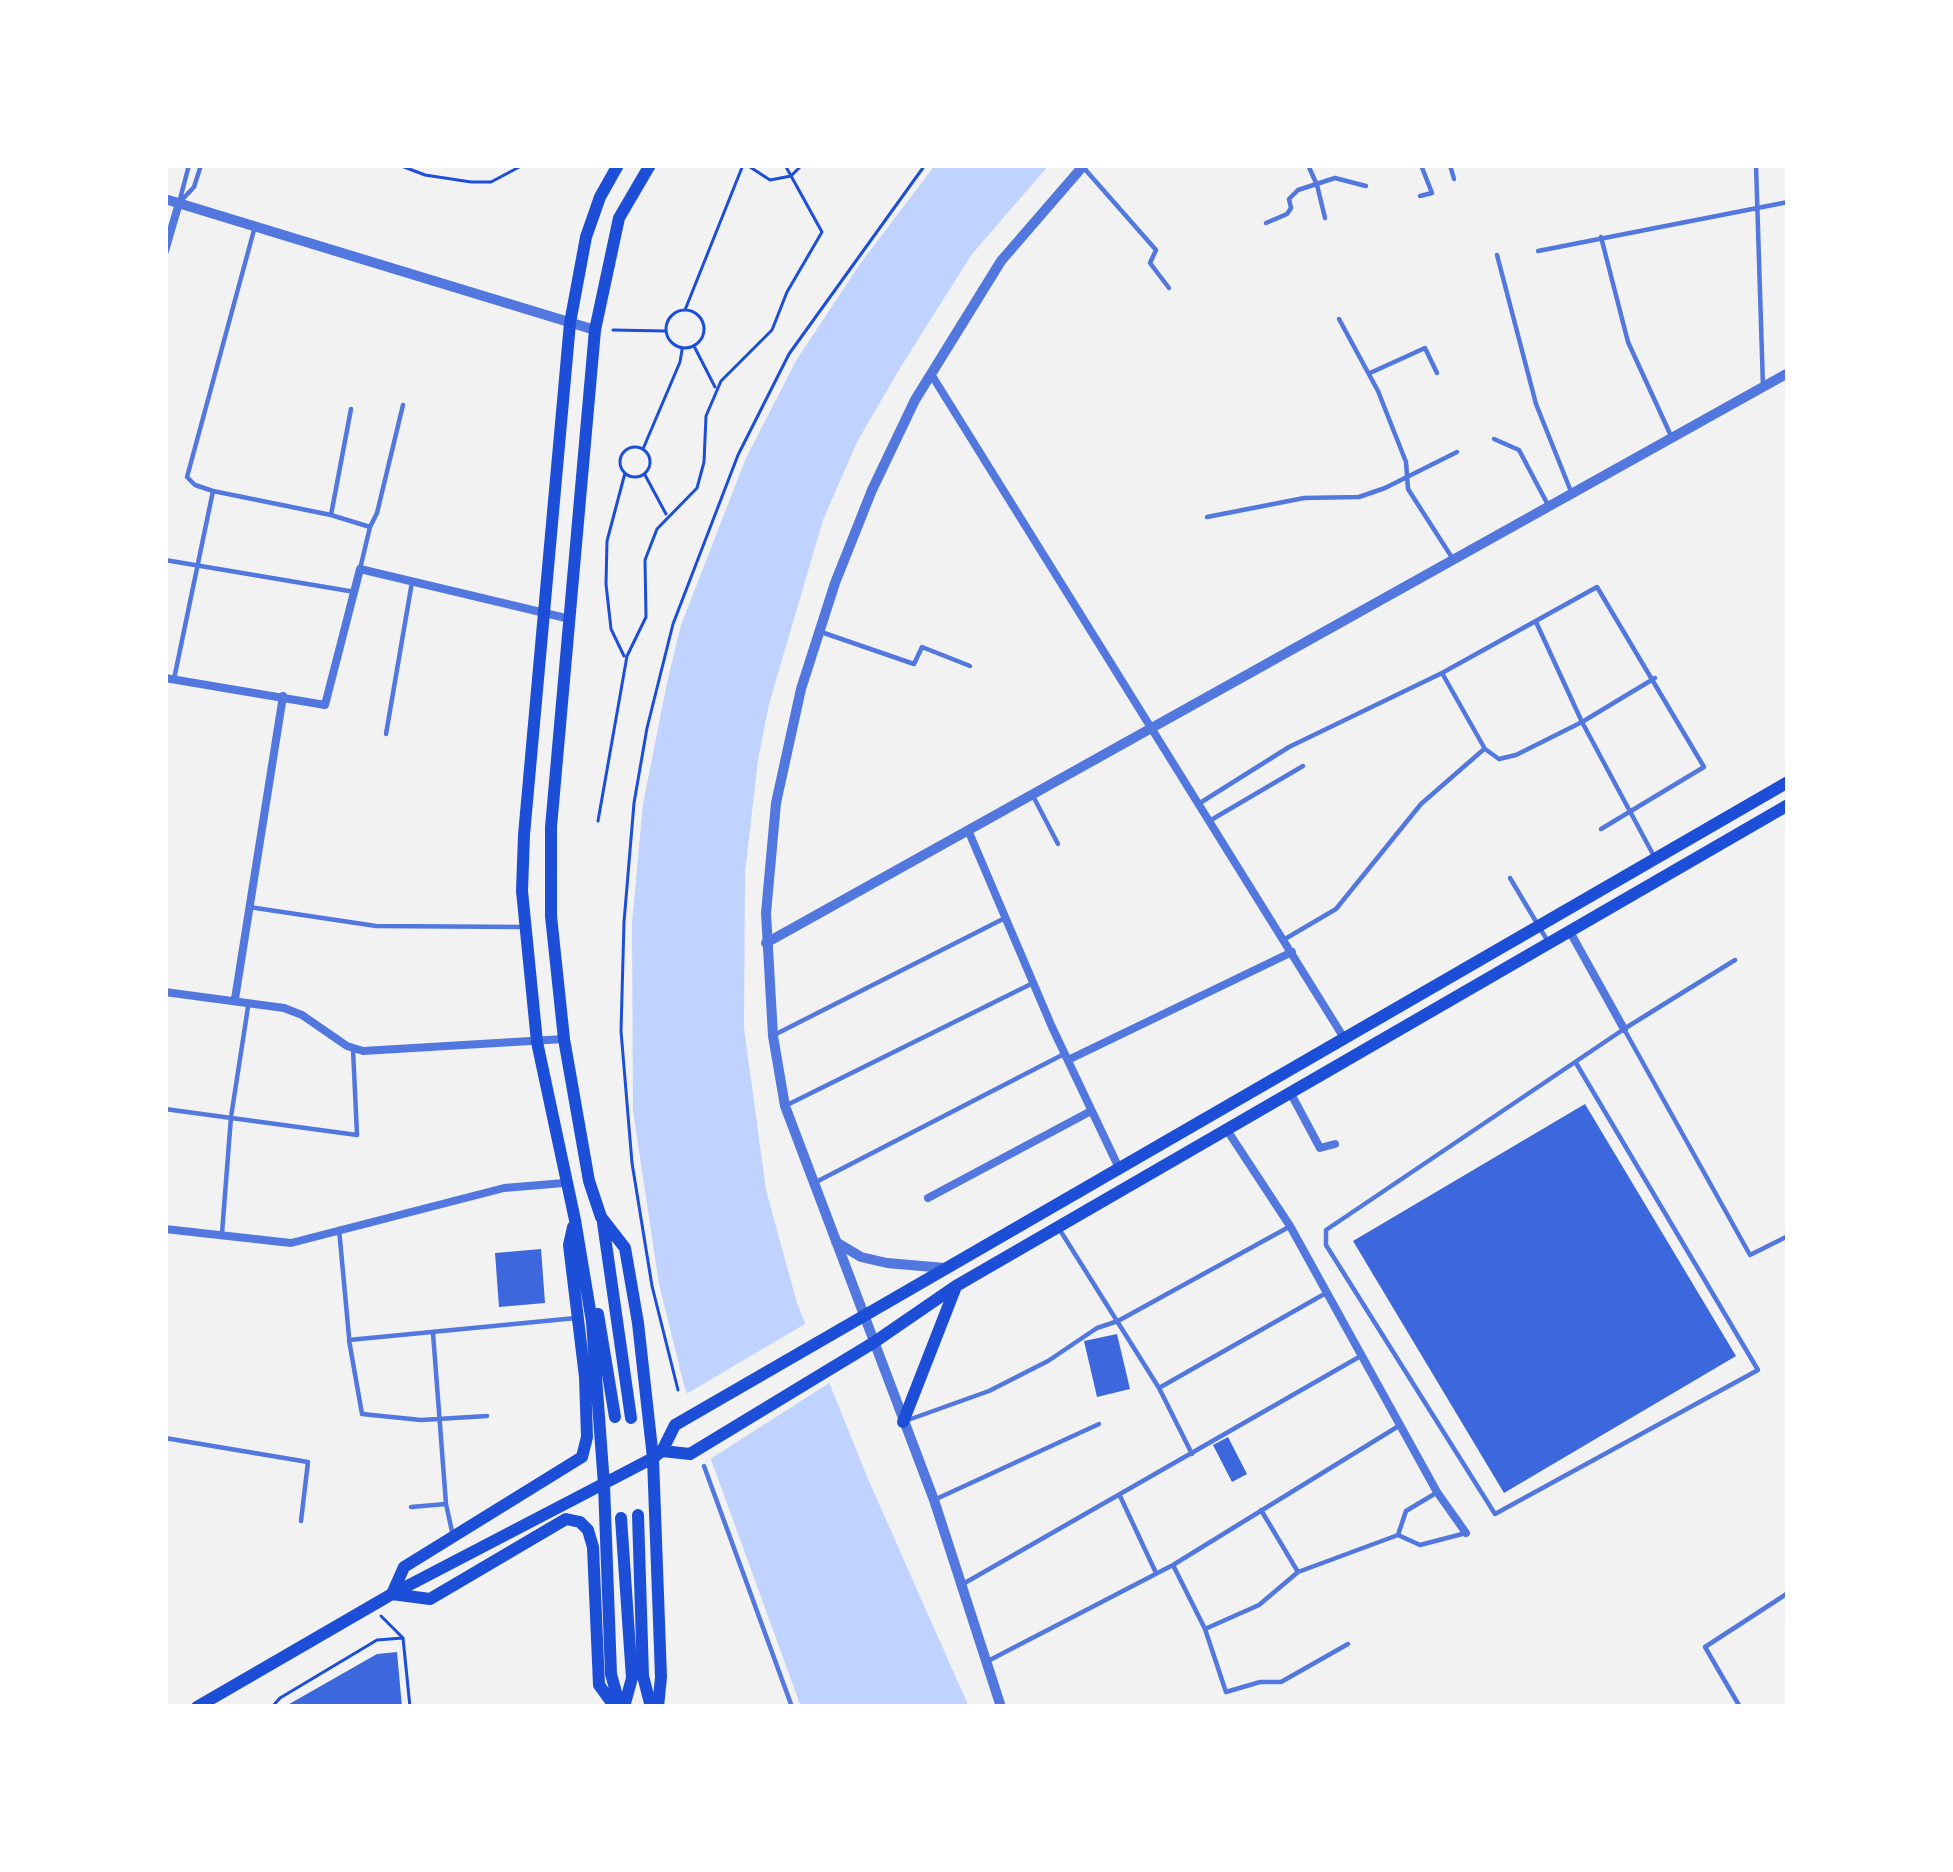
<!DOCTYPE html>
<html>
<head>
<meta charset="utf-8">
<style>
	body { margin:0 }
	#map { position:relative; width:1953px; height:1872px; overflow:hidden; background:#f2f2f2; font-family:"Public Sans",sans-serif }
	canvas { display:block }
	.frame { position:absolute; inset:0; border:168px solid #fff; pointer-events:none }
</style>
</head>
<body>
<div id="map">
<canvas width="1953" height="1872"></canvas>
<div class="frame"></div>
</div>
<script>
const context = document.querySelector('canvas').getContext('2d');
context.lineJoin = 'round';
function fill(path, color) {
  context.fillStyle = color;
  context.fill(path, 'evenodd');
}
function poly(rows) {
  const path = new Path2D();
  for (const r of rows) {
    if (r.length === 3) {
      path.moveTo(r[0] + r[2], r[1]);
      path.arc(r[0], r[1], r[2], 0, 2 * Math.PI);
      continue;
    }
    path.moveTo(r[0], r[1]);
    for (let i = 2; i < r.length; i += 2) path.lineTo(r[i], r[i + 1]);
  }
  return path;
}
function trace(path, color, width, dash) {
  context.strokeStyle = color;
  context.lineWidth = width;
  context.lineCap = dash ? 'butt' : 'round';
  context.setLineDash(dash || []);
  context.stroke(path);
}
const water = poly([
	[935,165,1049,165,972,254,900,368,857,442,823,520,769,704,758,760,745,873,744,1028,766,1190,797,1303,868,1479,969,1707,801,1707,684,1385,659,1284,633,1111,632,923,643,804,667,683,681,625,746,458,797,359,860,264]
]);
const pier = poly([
	[810,1321,834,1380,704,1463,681,1397]
]);
const building = poly([
	[1585,1104,1736,1356,1504,1493,1353,1241],
	[541,1249,545,1303,499,1307,495,1253],
	[1117,1334,1130,1389,1097,1397,1084,1341],
	[1228,1437,1247,1474,1232,1482,1213,1445],
	[397,1652,402,1707,284,1707,377,1654]
]);
const path = poly([
	[399,165,425,175,471,182,491,182,523,165],
	[747,165,770,180,791,176,802,165],
	[685,329,19],
	[685,310,743,165],
	[613,330,665,331],
	[695,348,715,387],
	[635,462,15],
	[643,449,680,362,682,350],
	[645,475,666,514],
	[624,656,611,629,606,584,607,541,625,473],
	[598,821,627,656,646,617,645,560,657,529,697,488,704,462,706,416,721,381,772,330,787,292,822,232,785,165],
	[678,1390,652,1286,632,1163,621,1031,624,922,634,803,647,728,673,624,738,455,789,354,925,165],
	[381,1616,403,1638,410,1707],
	[272,1707,280,1698,377,1640,403,1638]
]);
const service = poly([
	[1308,165,1317,185,1325,218],
	[1450,165,1454,179],
	[1756,165,1763,387],
	[1083,167,1156,250,1150,263,1169,288],
	[1420,196,1432,193,1421,165],
	[179,203,194,187,201,165],
	[179,203,189,165],
	[1266,223,1287,214,1291,208,1289,199,1298,190,1335,178,1366,186],
	[254,230,187,477,195,485,213,491,331,515,370,527,360,569],
	[1601,237,1628,342,1672,438],
	[1538,251,1788,202],
	[1497,255,1536,404,1572,494],
	[1339,319,1378,391,1406,462,1408,489,1451,556],
	[1370,373,1425,348,1437,373],
	[1494,439,1519,450,1548,505],
	[331,515,351,409],
	[1207,517,1304,498,1359,497,1385,488,1457,452],
	[370,527,377,513,403,405],
	[165,560,355,592],
	[1536,622,1582,722,1655,858],
	[824,633,914,664,922,647,970,666],
	[1442,673,1485,749,1499,759,1516,755,1582,722,1655,678],
	[174,679,213,491],
	[386,734,412,582],
	[1033,796,1058,844],
	[1200,803,1289,747,1442,673,1597,587,1704,767,1601,829],
	[1211,820,1303,766],
	[1510,878,1547,940],
	[249,907,376,926,524,927],
	[1285,939,1336,909,1421,804,1483,750],
	[1624,1029,1750,1255,1788,1236],
	[778,1033,1003,919],
	[1576,1063,1758,1370,1495,1514,1326,1245,1326,1230,1624,1029,1735,960],
	[785,1106,1033,983],
	[165,1109,357,1135,353,1049],
	[818,1181,1064,1054],
	[1058,1227,1159,1388,1192,1454],
	[339,1229,349,1337],
	[222,1233,231,1117,248,1007],
	[433,1333,446,1504,453,1536],
	[1159,1388,1326,1293],
	[487,1416,421,1420,362,1414,349,1340,576,1318],
	[908,1420,989,1391,1048,1361,1097,1328,1118,1321,1287,1228],
	[165,1438,308,1462,301,1521],
	[704,1466,792,1707],
	[1120,1496,1156,1573],
	[934,1500,1099,1424],
	[411,1507,446,1504],
	[1261,1510,1298,1572],
	[1398,1535,1420,1545,1466,1533],
	[1173,1565,1205,1629,1259,1605,1298,1572,1398,1535,1406,1511,1436,1493],
	[963,1584,1359,1357],
	[1205,1629,1226,1692,1260,1682,1281,1682,1348,1644],
	[986,1662,1173,1565,1397,1427],
	[1740,1707,1705,1647,1788,1593]
]);
const minor = poly([
	[165,251,179,203],
	[931,374,1344,1038],
	[165,678,325,705,360,569,570,619],
	[968,830,1052,1027,1118,1166],
	[1569,930,1624,1029],
	[165,992,284,1008,302,1015,347,1046,363,1051,564,1039],
	[235,999,283,696],
	[1068,1060,1292,952],
	[1290,1092,1320,1148,1335,1144],
	[1227,1130,1290,1226,1437,1492,1466,1533],
	[928,1198,1091,1111],
	[165,1229,291,1243,504,1188,564,1183]
]);
const tertiary = poly([
	[165,199,595,330],
	[766,943,1788,373],
	[836,1242,861,1257,887,1263,945,1268],
	[1001,1707,934,1500,785,1106,773,1036,766,913,776,803,801,689,835,583,872,490,915,400,1001,261,1084,165]
]);
const secondary = poly([
	[618,165,600,197,586,237,570,323,524,835,522,891,537,1042,575,1220,592,1322,604,1485,611,1674,620,1707],
	[650,165,619,218,595,330,551,827,551,916,564,1039,589,1181,601,1217,625,1248,638,1323,653,1458,661,1677,658,1707],
	[603,1223,631,1418],
	[573,1227,569,1245,585,1377,587,1437,582,1457,404,1567,392,1594,430,1599,566,1519,580,1522,588,1530,593,1547,599,1685,615,1707],
	[598,1314,615,1417],
	[903,1422,955,1289],
	[662,1451,690,1454,873,1343,956,1286,1788,805],
	[638,1515,643,1676,651,1707],
	[621,1518,632,1678,624,1707],
	[197,1707,392,1594,653,1458,662,1451,675,1425,1788,782]
]);
fill(water, '#bfd3fe');
fill(pier, '#f2f2f2');
fill(building, '#3d67dc');
trace(path, '#1d4ed8', 3);
trace(service, '#5277de', 4.5);
trace(minor, '#5277de', 8);
trace(tertiary, '#5277de', 10);
trace(secondary, '#1d4ed8', 12);
</script>
</body>
</html>
